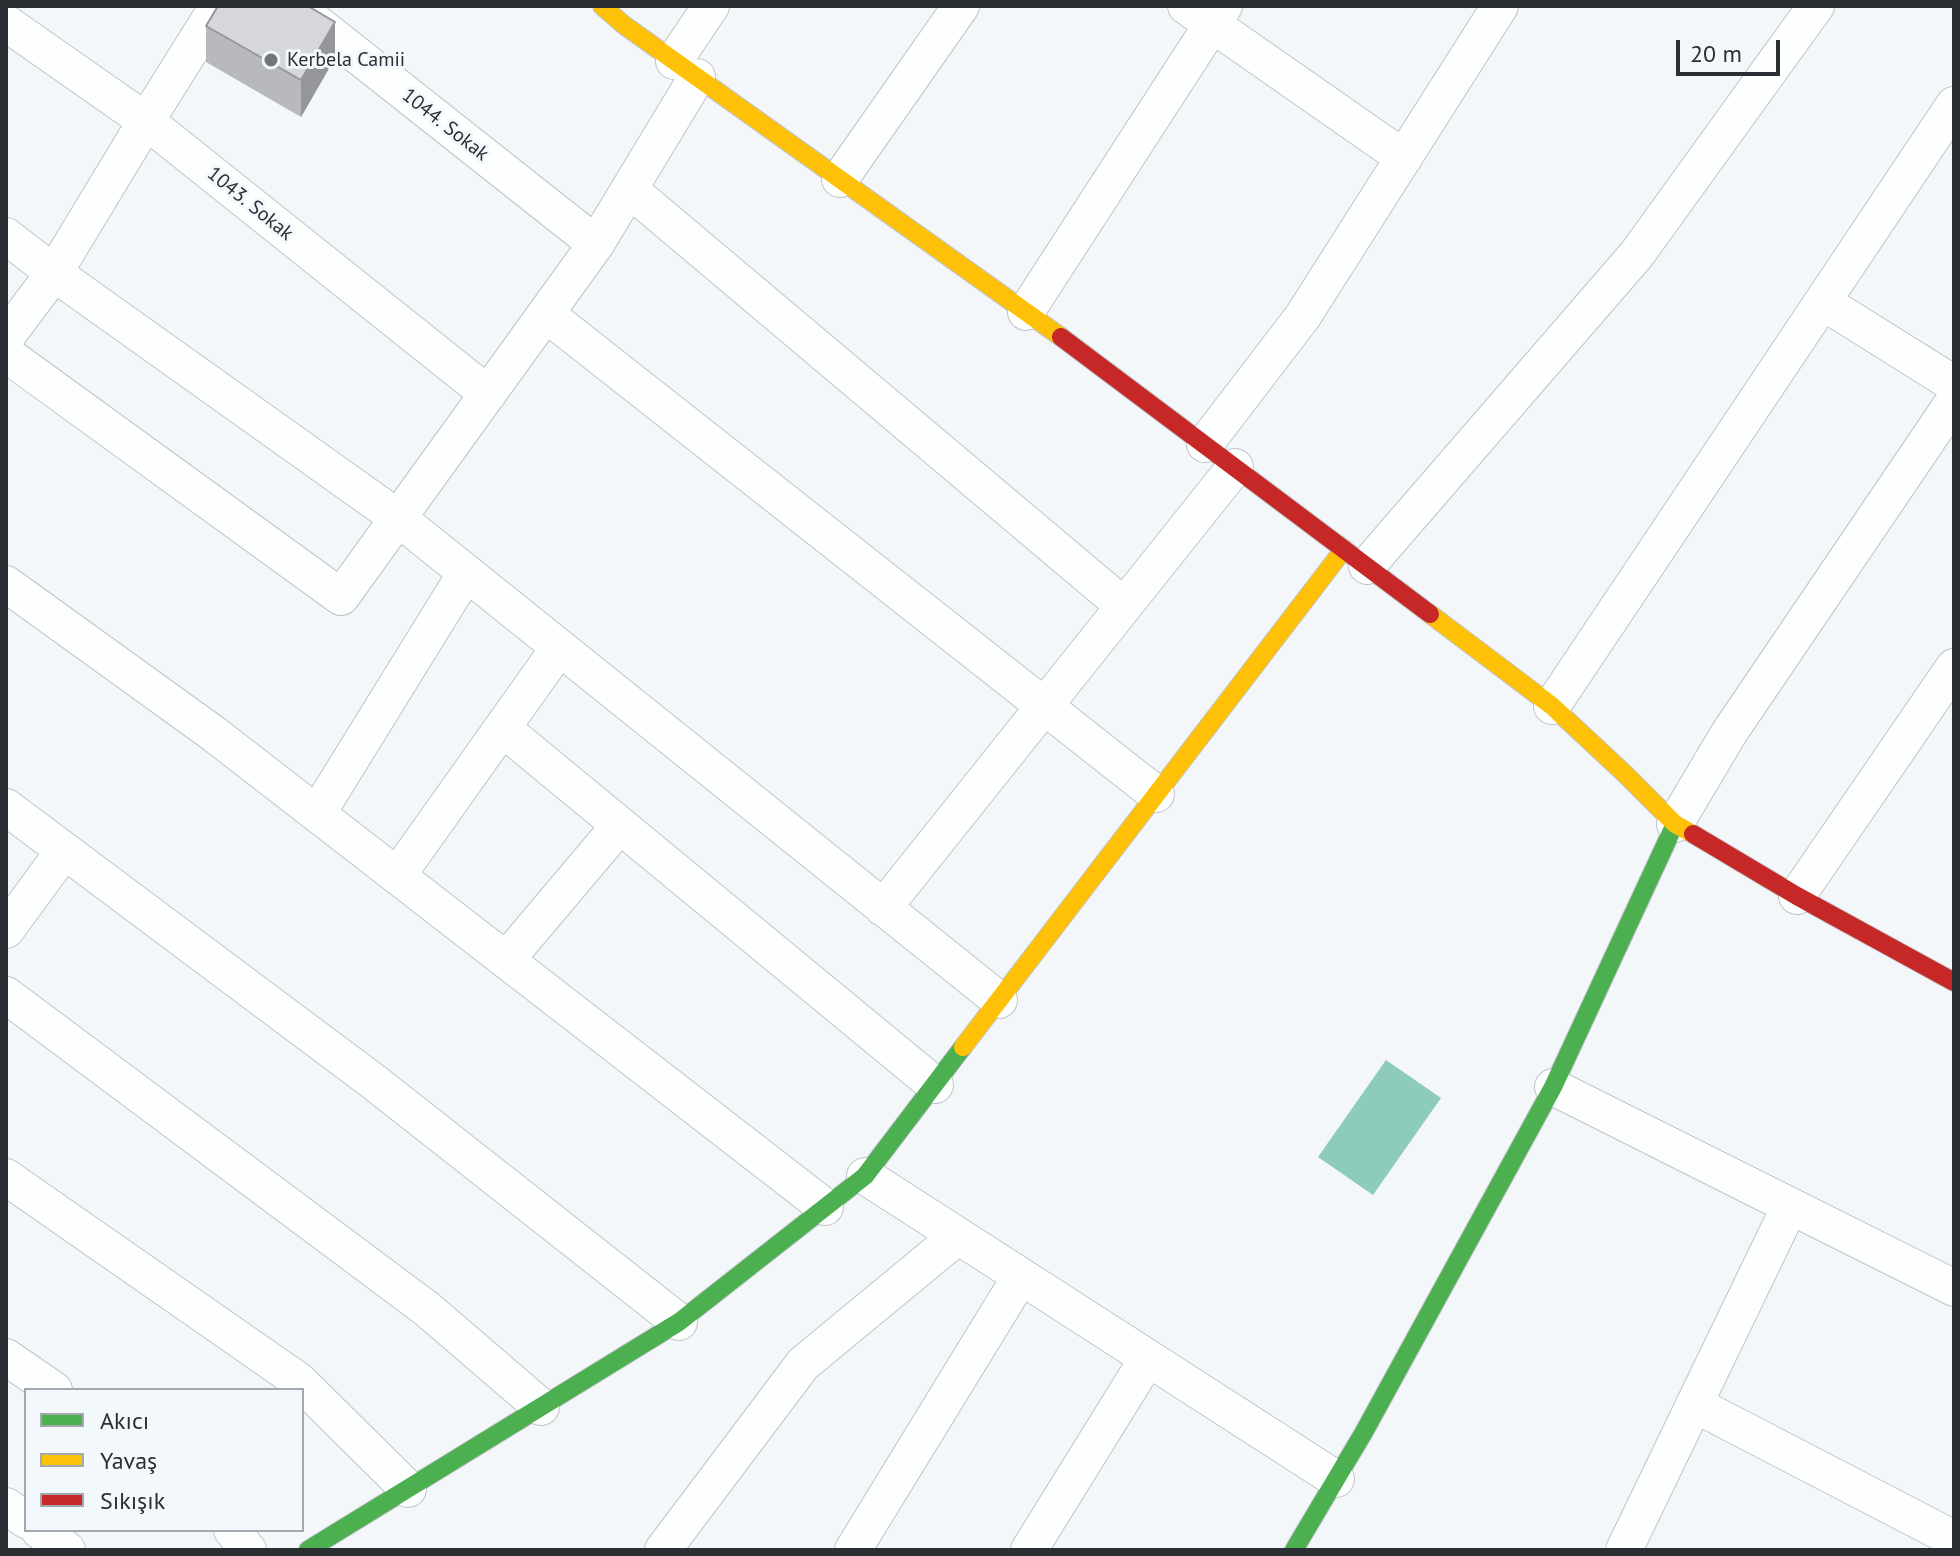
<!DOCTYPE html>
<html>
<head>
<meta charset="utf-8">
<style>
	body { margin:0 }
	#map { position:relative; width:1960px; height:1556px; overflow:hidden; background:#f4f7fa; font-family:"PT Sans",sans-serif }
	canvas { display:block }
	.frame { position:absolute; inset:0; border:8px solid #292f33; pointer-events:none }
	.legend { position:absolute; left:24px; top:1388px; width:280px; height:144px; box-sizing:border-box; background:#f2f8fc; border:2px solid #a2a8ac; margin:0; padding:10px 14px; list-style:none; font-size:24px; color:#292f33 }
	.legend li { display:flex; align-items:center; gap:16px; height:40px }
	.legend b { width:40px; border:2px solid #a2a8ac }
	.scale { position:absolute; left:1676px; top:40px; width:104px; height:36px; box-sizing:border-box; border:4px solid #292f33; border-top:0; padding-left:10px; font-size:24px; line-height:28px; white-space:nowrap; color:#292f33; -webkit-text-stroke:6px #f2f8fc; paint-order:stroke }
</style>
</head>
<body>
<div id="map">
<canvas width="1960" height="1556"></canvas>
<div class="frame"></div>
<ul class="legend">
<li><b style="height:10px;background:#4caf50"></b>Akıcı</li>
<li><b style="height:10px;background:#ffc107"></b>Yavaş</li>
<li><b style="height:10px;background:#c62828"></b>Sıkışık</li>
</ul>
<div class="scale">20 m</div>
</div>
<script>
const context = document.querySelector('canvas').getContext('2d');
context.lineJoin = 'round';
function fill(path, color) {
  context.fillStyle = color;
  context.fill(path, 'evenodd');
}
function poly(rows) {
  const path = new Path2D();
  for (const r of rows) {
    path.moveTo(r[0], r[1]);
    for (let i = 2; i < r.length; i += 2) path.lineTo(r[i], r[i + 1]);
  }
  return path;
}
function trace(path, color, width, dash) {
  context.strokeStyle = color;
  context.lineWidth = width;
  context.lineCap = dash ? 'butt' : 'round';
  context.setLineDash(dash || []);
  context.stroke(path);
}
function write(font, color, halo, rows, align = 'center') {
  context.font = font + ' "PT Sans",sans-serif';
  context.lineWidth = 6;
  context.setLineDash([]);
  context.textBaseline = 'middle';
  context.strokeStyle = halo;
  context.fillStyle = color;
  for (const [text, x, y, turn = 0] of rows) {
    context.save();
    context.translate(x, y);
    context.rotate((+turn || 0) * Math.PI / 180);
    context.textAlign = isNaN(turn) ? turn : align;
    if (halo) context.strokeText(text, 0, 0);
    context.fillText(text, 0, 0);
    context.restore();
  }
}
const water = poly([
	[1386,1060,1441,1098,1373,1195,1318,1157]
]);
const street = poly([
	[295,6,596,244],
	[1186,6,1404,158],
	[6,23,146,121,488,394],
	[674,61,711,6],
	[840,179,961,6],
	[629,189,1124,606],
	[6,236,54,273,398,518,999,1000],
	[1823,302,1954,384],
	[1026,312,1224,6],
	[546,314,1156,794],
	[6,337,54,273,146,121,218,6],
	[6,354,341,597,596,244,697,77],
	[1205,444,1303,316,1500,6],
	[1367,566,1637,254,1816,6],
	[6,584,214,734,825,1207],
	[1552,706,1954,105],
	[502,728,935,1085],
	[6,807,374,1082,679,1322],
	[317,814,466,573],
	[1675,824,1729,733,1954,401],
	[397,876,559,648],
	[1797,896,1954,667],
	[883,908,1235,467],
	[6,930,64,851],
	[506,960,620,825],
	[6,995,427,1309,541,1407],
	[1553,1087,1954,1288],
	[865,1176,1336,1479],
	[6,1177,299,1381,408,1489],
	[6,1357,54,1390],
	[1694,1404,1954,1539],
	[6,1506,26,1520],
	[39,1530,67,1550],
	[232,1530,248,1550],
	[663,1550,803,1364,958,1236],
	[853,1550,1021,1276],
	[1029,1550,1148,1358],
	[1624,1550,1790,1206]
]);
const fast = poly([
	[308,1550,679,1322,865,1176,963,1047],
	[1294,1550,1364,1432,1553,1087,1675,824]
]);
const slow = poly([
	[602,6,624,25,1061,337],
	[1430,614,1552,706,1625,774,1675,824,1693,834],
	[963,1047,1344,549]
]);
const jam = poly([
	[1061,337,1430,614],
	[1693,834,1797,896,1954,982]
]);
const wall = poly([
	[206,26,335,58,301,117,206,62]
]);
const shadedWall = poly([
	[335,22,335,58,301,117,301,80]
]);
const building = poly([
	[218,6,308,6,335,22,301,80,206,26,218,6]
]);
const markers = [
	[271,60,8,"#707579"]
];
const poiNames = [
	["Kerbela Camii",287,60]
];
const streetNames = [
	["1044. Sokak",445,125,38],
	["1043. Sokak",250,204,39]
];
fill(water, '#8dcbbd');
trace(street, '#c0c4c7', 38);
trace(fast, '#c0c4c7', 20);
trace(slow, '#c0c4c7', 20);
trace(jam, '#c0c4c7', 20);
trace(street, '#fdfefe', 36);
trace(fast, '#4caf50', 18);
trace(slow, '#ffc107', 18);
trace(jam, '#c62828', 18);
fill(wall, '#b7b9bc');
fill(shadedWall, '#959699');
fill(building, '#d5d7db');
trace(building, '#959699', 2);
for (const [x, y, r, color] of markers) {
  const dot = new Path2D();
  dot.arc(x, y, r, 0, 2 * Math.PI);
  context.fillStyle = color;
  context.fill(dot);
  trace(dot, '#f2f8fc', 3);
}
write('20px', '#292f33', '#f2f8fc', poiNames, 'left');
write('20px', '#292f33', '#f2f8fc', streetNames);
</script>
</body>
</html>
